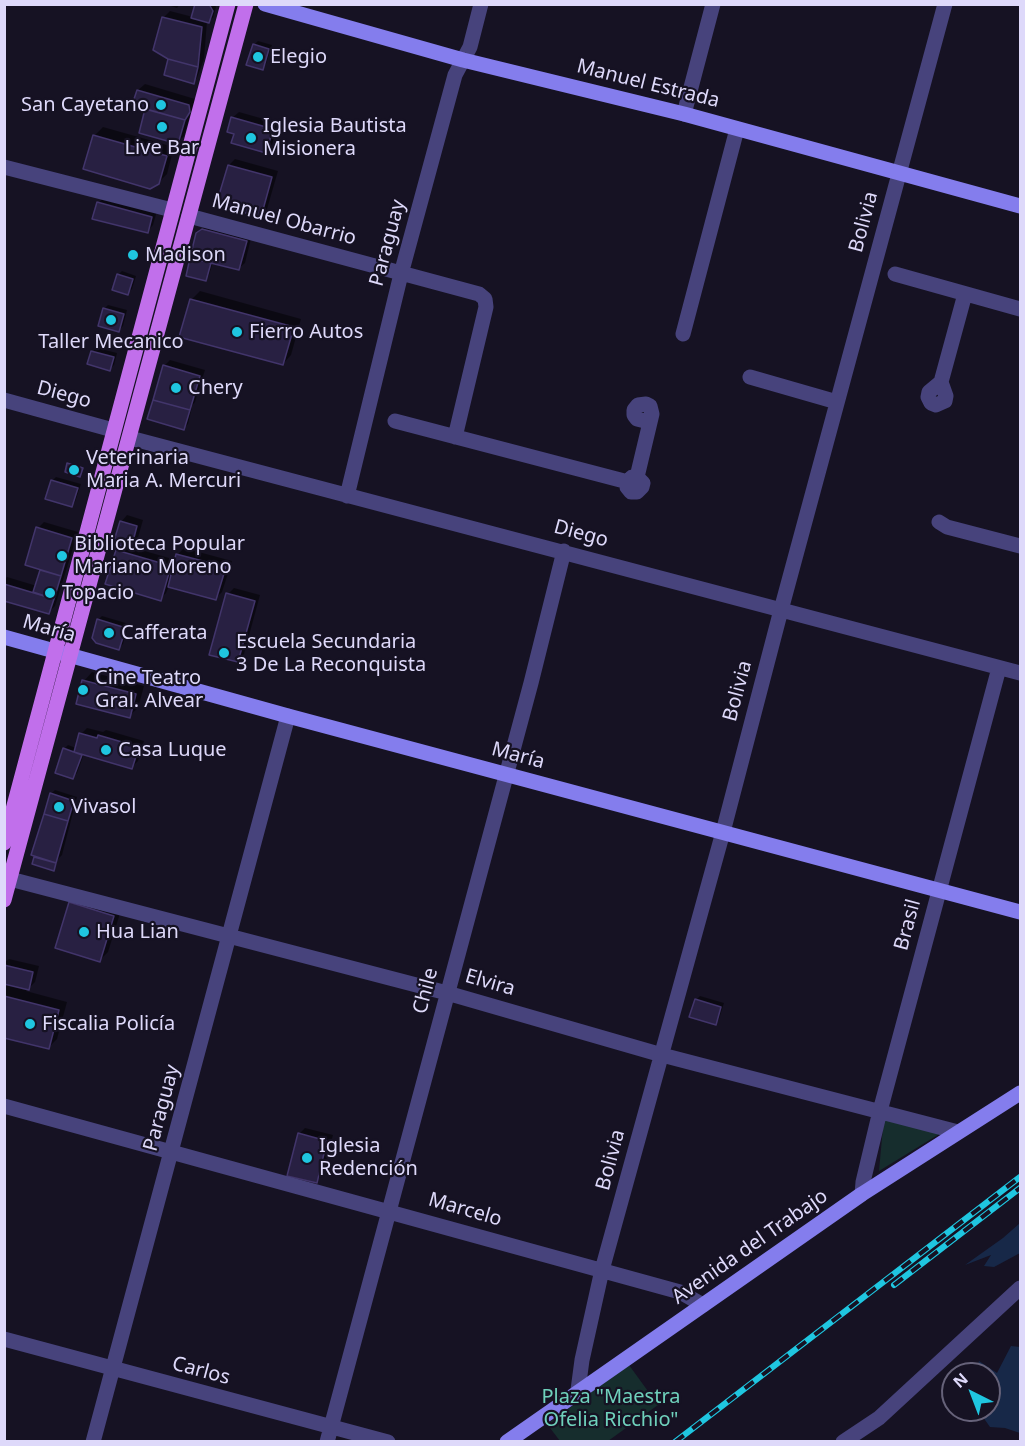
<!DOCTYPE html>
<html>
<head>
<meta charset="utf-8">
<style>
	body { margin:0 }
	#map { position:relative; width:1025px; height:1446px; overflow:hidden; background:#161223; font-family:"Noto Sans",sans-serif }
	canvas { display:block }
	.frame { position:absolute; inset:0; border:6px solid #ded9fa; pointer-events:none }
	.north { position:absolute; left:941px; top:1362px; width:60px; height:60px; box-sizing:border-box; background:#161223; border:2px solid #666279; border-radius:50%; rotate:318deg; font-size:16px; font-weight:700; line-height:24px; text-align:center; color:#ded9fa }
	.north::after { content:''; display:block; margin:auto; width:21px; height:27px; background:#1fc6e0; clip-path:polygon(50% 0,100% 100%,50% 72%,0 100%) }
</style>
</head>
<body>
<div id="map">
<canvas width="1025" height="1446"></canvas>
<div class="frame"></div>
<div class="north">N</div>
</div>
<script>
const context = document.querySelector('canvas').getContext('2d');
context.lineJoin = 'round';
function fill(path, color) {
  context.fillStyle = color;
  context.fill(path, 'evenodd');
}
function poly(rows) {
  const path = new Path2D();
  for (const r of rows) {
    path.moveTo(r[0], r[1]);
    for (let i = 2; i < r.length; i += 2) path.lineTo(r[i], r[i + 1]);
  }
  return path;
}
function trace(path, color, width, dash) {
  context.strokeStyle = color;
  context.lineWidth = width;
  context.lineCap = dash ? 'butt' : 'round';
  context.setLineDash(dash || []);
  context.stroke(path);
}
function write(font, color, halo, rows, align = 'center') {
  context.font = font + ' "Noto Sans",sans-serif';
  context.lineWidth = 4.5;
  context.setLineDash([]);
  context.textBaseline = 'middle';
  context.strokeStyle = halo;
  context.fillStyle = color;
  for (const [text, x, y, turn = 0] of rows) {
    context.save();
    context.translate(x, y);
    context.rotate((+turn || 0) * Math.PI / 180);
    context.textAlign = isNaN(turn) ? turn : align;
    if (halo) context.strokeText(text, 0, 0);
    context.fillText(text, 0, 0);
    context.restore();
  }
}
const green = poly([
	[884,1116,941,1133,879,1171],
	[629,1365,658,1405,608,1441,560,1441,547,1424]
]);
const water = poly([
	[1020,1223,1020,1253,994,1267,984,1266,991,1255,965,1265,1003,1238],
	[1011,1346,1020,1347,1020,1433,1005,1428,990,1427,978,1410,989,1410,989,1374,975,1374,979,1361,997,1373]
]);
const shadow = poly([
	[165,4,180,4,177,8],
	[197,4,215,4,216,7,213,18,207,21,204,59,197,78,193,82,170,59,164,17,170,11,193,17],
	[258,41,272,45,266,64,262,68,254,45],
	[145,84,195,99,196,105,191,112,184,136,178,142,141,132,147,108,134,104,138,90],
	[239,112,278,123,272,145,266,151,236,133,232,118],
	[103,127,174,147,167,174,158,183,94,136],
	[235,159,278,171,267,209,261,216,229,165],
	[105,197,157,211,153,225,147,232,98,203],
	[204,227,252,234,245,263,238,269,213,262,209,275,205,279,197,234],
	[122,271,136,276,132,289,128,293,118,275],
	[200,291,301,319,291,355,283,364,191,300],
	[108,305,127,310,123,326,119,330,104,309],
	[97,348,117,353,114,365,110,369,93,351],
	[170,360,205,370,195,402,191,407,192,407,188,424,184,428,164,366],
	[56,477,81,484,75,502,71,506,52,481],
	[127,515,143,520,137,541,131,547,176,560,177,555,184,548,232,561,222,592,216,598,169,586,166,593,160,599,117,551,123,545,121,522],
	[44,522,78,532,55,606,49,612,4,599,4,580,7,577,37,586,42,569,38,528],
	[234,588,260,595,244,654,237,661,228,594],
	[102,616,129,624,123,644,119,648,98,620],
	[92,672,144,686,138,708,129,716,84,681],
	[87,728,103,732,106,730,144,741,138,761,132,767,84,754,77,773,73,777,64,749,68,745,76,748,81,734],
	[55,790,77,797,62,855,57,860,55,868,35,858,38,856,51,794],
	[79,894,122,907,108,952,100,960,70,903],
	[9,959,39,966,35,982,26,991,67,1002,57,1039,49,1047,5,1036,4,1039,4,963],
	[700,996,724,1003,719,1019,715,1023,696,1000],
	[305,1128,333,1135,322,1175,316,1181,299,1134]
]);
const building = poly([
	[195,4,209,4,213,11,209,23,191,18,195,4],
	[162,17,202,27,198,67,168,59,153,50,162,17],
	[253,44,269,49,263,70,246,65,253,44],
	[168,59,198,67,194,84,164,75,168,59],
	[137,90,189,105,190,112,185,120,132,105,137,90],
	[145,109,185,120,178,144,139,133,145,109],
	[231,117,273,129,266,153,231,143,234,134,227,132,231,117],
	[93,135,167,156,159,184,150,189,83,169,93,135],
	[228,165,272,177,261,217,216,205,228,165],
	[97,202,152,217,148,233,92,219,97,202],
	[202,229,247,241,239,270,190,258,196,233,202,229],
	[190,258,211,263,206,281,186,276,190,258],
	[117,274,133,279,128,295,112,290,117,274],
	[190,299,294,327,283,365,179,337,190,299],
	[103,308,124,314,119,332,98,326,103,308],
	[91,351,114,357,110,371,87,364,91,351],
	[163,365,200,376,190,410,153,400,163,365],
	[153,400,190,410,184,430,147,419,153,400],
	[67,463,83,468,80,477,65,472,67,463],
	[51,480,78,488,72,507,45,499,51,480],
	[120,521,137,526,131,549,113,544,120,521],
	[36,527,72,538,61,576,25,565,36,527],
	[116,550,171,566,161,601,105,584,116,550],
	[176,554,226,567,216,600,168,587,176,554],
	[40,570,61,576,54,599,33,592,40,570],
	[4,584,54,599,49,614,4,601,4,584],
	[226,593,255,601,238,662,209,655,226,593],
	[97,619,126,628,119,650,96,643,92,638,97,619],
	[82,680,136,694,130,718,76,704,82,680],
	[79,733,97,738,98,735,139,747,132,769,74,752,79,733],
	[63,748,82,755,73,779,55,773,63,748],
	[50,793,74,801,68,821,44,814,50,793],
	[44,814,68,821,56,863,31,855,44,814],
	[34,857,56,863,54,871,32,864,34,857],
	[69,902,114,916,100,962,55,948,69,902],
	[4,965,33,972,29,990,4,984,4,965],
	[4,996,59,1010,49,1049,4,1038,4,996],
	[695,999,721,1007,716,1025,689,1017,695,999],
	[298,1133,327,1141,317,1183,287,1176,298,1133]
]);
const street = poly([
	[684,114,713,4],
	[4,167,172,210],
	[189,216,479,294,485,299,486,307,455,437],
	[895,274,1020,309],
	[683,334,737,129],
	[750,377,837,402],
	[941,382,946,396,945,401,936,405,931,403,928,397,929,392,941,382,965,294],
	[4,400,113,430],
	[395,421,628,482,632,477,637,477,652,414,650,406,646,404,638,405,634,410,634,415,637,419,649,422],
	[130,438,1020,673],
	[628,482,627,487,631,492,637,492,642,487,643,483,637,477],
	[347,496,401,274,455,75,470,47,481,4],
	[939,522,947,527,1020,546],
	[10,879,447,993,662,1055,958,1132],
	[4,1106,680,1292,703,1305],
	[862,1194,863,1182,880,1111,999,668],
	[4,1339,388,1442],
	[578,1390,582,1360,602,1270,723,832,781,610,945,4],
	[93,1442,288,716],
	[327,1442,531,683,564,551],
	[843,1442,879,1418,1020,1288]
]);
const secondary = poly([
	[265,4,463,60,684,114,1020,206],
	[4,637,288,716,1020,912],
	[507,1442,862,1194,1020,1093]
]);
const primary = poly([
	[4,843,228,4],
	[4,900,246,4]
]);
const rail = poly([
	[894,1285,1020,1188],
	[675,1442,1020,1177]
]);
const markers = [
	[258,57,6,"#1fc6e0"],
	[161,105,6,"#1fc6e0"],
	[162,127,6,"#1fc6e0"],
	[251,138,6,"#1fc6e0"],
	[133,255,6,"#1fc6e0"],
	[111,320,6,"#1fc6e0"],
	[237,332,6,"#1fc6e0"],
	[176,388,6,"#1fc6e0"],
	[74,470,6,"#1fc6e0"],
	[62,556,6,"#1fc6e0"],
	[50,593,6,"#1fc6e0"],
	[109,633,6,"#1fc6e0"],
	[224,653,6,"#1fc6e0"],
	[83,690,6,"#1fc6e0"],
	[106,750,6,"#1fc6e0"],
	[59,807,6,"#1fc6e0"],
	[84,932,6,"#1fc6e0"],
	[30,1024,6,"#1fc6e0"],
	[307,1158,6,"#1fc6e0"]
];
const poiNames = [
	["Elegio",270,57],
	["San Cayetano",149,105,"right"],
	["Iglesia Bautista",263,126],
	["Misionera",263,149],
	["Live Bar",162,148,"center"],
	["Madison",145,255],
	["Fierro Autos",249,332],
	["Taller Mecanico",111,342,"center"],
	["Chery",188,388],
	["Veterinaria",86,458],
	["Maria A. Mercuri",86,481],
	["Biblioteca Popular",74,544],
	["Mariano Moreno",74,567],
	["Topacio",62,593],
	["Cafferata",121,633],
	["Escuela Secundaria",236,642],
	["3 De La Reconquista",236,665],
	["Cine Teatro",95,678],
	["Gral. Alvear",95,701],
	["Casa Luque",118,750],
	["Vivasol",71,807],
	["Hua Lian",96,932],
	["Fiscalia Policía",42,1024],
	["Iglesia",319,1146],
	["Redención",319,1169]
];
const streetNames = [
	["Manuel Estrada",648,84,14],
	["Manuel Obarrio",284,220,15],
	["Bolivia",864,222,-75],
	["Paraguay",388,243,-75],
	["Diego",64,395,15],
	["Diego",581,534,15],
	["María",49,629,16],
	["Bolivia",738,691,-75],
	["María",518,756,15],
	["Brasil",908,925,-75],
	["Elvira",490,983,16],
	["Chile",426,991,-75],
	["Paraguay",162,1108,-75],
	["Bolivia",611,1160,-75],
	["Marcelo",465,1210,16],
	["Avenida del Trabajo",750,1247,-35],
	["Carlos",201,1371,15]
];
const parkNames = [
	["Plaza \"Maestra",611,1397],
	["Ofelia Ricchio\"",611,1420]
];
fill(green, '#162d2d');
fill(water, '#172848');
fill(shadow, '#0007');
fill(building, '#282042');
trace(building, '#42356b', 1.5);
trace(street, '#47437c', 15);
trace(secondary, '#847ded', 15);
trace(primary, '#c16feb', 15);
trace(rail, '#1fc6e0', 6);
trace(rail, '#161223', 4, [11]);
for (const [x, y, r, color] of markers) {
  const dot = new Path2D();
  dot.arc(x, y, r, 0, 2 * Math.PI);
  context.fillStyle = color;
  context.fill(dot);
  trace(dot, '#161223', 2);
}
write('20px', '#ded9fa', '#161223', poiNames, 'left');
write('20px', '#ded9fa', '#161223', streetNames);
write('20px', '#6fd1bc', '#161223', parkNames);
</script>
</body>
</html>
